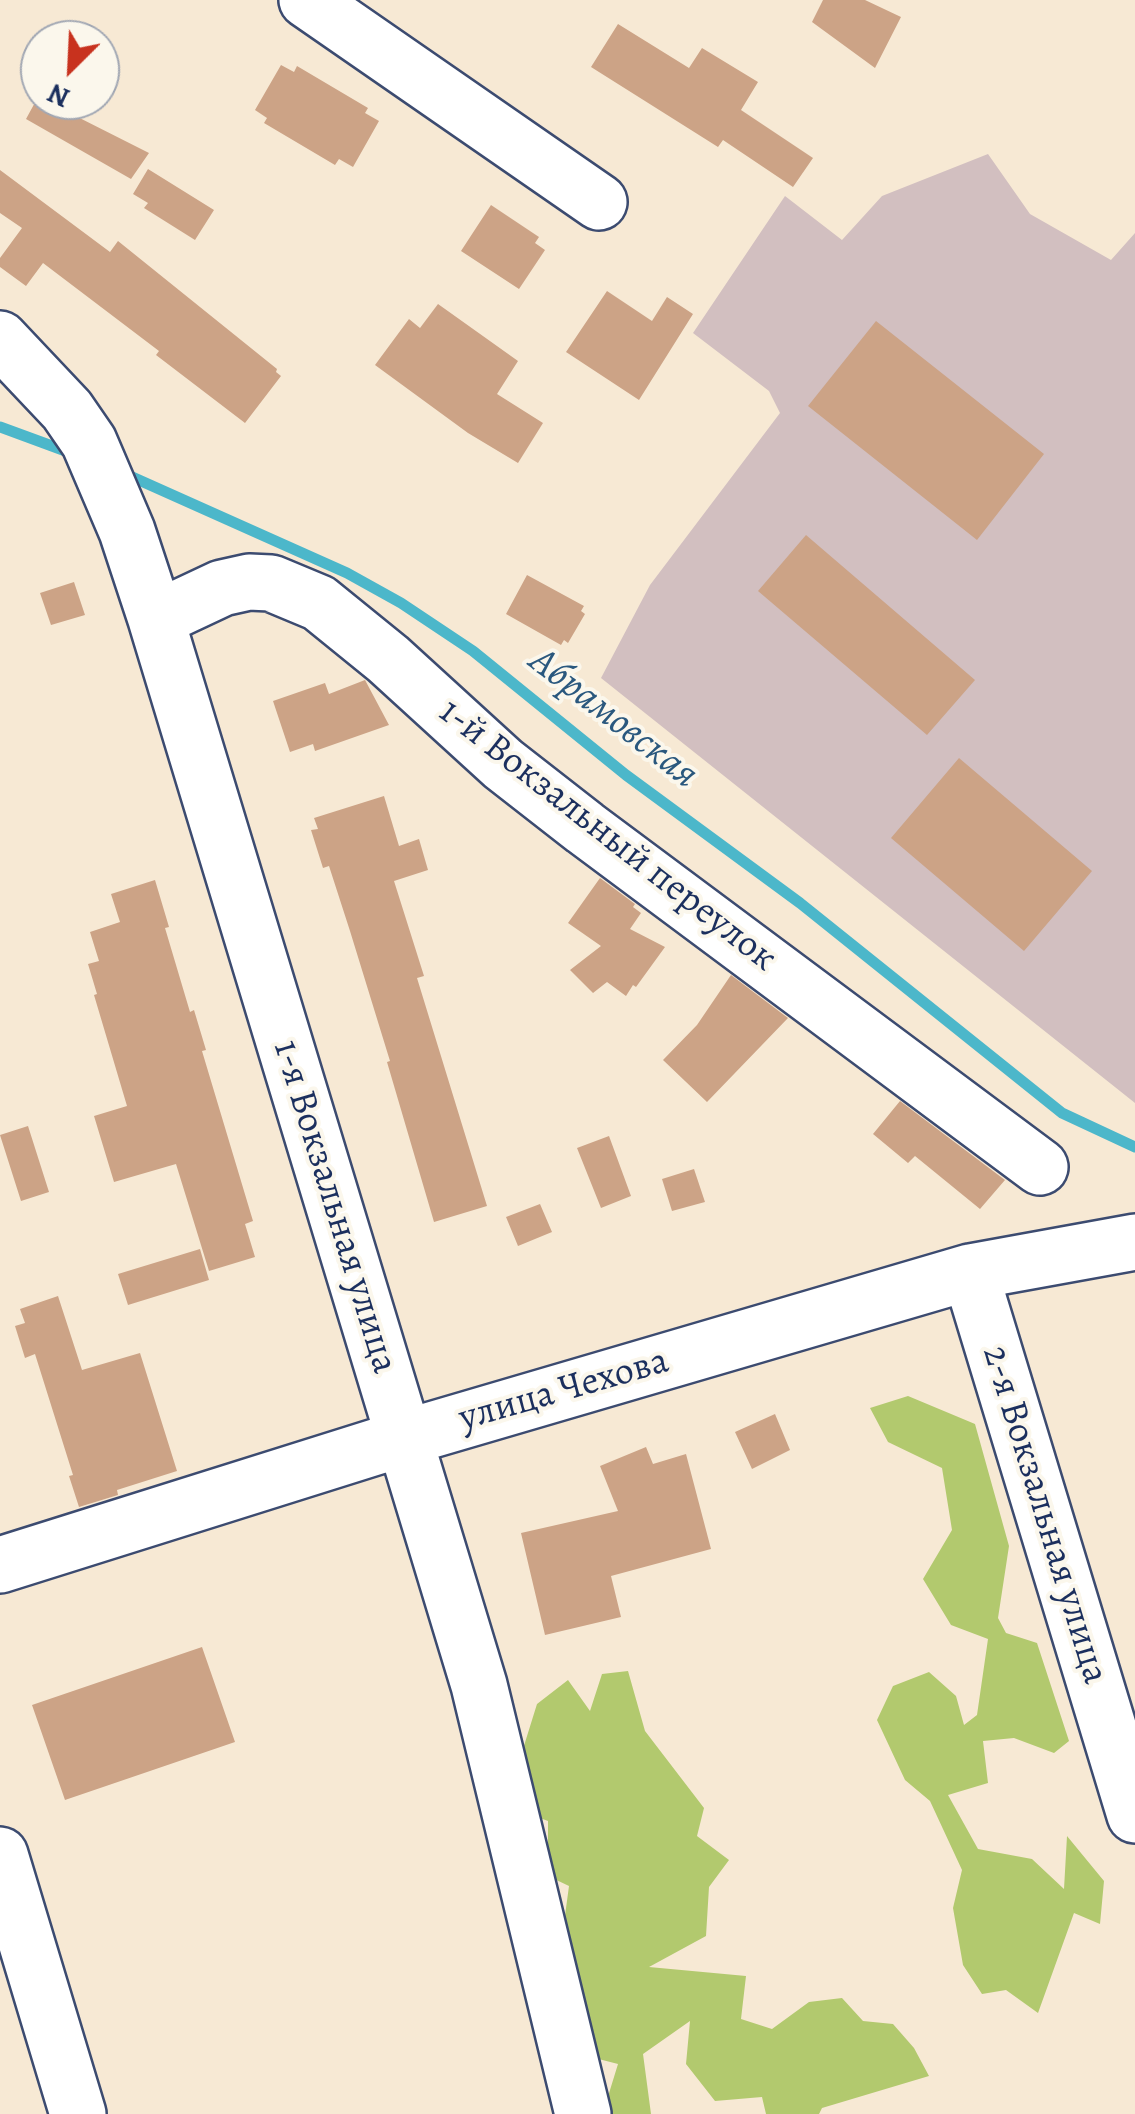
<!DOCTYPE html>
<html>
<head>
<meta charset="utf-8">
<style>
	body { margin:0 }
	#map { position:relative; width:1135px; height:2114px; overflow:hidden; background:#f7e9d4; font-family:Alegreya,serif }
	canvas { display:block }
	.north { position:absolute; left:20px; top:20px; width:100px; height:100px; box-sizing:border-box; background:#fbf7ec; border:2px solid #a1a7b3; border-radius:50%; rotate:204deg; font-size:28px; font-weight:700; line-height:40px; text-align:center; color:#1b2f5e }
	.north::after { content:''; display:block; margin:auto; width:35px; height:45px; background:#c8321e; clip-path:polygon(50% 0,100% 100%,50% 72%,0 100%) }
</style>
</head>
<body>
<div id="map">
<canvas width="1135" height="2114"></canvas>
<div class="north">N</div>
</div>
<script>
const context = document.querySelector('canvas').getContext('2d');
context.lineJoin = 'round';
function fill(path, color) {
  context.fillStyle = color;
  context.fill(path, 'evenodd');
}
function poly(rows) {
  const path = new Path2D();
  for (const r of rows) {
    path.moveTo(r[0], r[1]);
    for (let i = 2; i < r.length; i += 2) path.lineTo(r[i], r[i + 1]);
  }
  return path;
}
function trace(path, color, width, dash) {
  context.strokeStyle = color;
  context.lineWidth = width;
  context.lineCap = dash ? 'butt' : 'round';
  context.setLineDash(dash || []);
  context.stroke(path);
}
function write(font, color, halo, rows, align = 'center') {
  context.font = font + ' Alegreya,serif';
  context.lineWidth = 8;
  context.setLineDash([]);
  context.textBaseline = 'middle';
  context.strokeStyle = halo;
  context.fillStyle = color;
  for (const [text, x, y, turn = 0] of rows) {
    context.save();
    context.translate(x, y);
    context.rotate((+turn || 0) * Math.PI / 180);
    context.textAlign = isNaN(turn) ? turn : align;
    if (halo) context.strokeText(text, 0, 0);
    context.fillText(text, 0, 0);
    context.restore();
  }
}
const industrial = poly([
	[988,154,1030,214,1111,260,1135,233,1135,1103,601,678,650,585,780,413,769,391,693,333,785,196,842,240,882,196]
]);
const green = poly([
	[908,1396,975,1424,1009,1546,998,1618,1006,1633,1037,1643,1069,1741,1054,1753,1014,1738,983,1741,988,1783,948,1795,978,1849,1032,1859,1064,1889,1067,1836,1104,1881,1100,1924,1074,1913,1038,2013,1006,1990,982,1994,963,1965,953,1908,962,1870,930,1801,905,1780,877,1720,893,1686,929,1672,956,1696,964,1725,977,1715,988,1639,951,1625,923,1579,952,1530,942,1468,888,1442,870,1408],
	[628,1671,645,1731,704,1808,697,1836,729,1860,709,1887,706,1936,649,1967,746,1976,741,2019,772,2029,809,2002,842,1998,863,2021,893,2024,914,2048,929,2076,822,2108,819,2114,766,2114,762,2097,715,2101,686,2064,690,2021,643,2054,651,2114,610,2114,606,2103,618,2064,587,2056,564,1923,569,1886,548,1876,548,1821,529,1814,518,1765,537,1704,568,1680,590,1711,602,1674]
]);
const stream = poly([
	[0,427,71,453],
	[121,472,347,573,401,603,473,651,626,775,800,903,1062,1113,1135,1147]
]);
const building = poly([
	[823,0,865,0,901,17,875,68,812,22],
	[618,24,689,68,702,48,758,82,741,110,813,158,793,187,723,140,718,147,591,67],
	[281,65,294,72,297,66,368,108,365,113,379,121,353,167,339,159,335,165,264,123,267,118,255,110],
	[38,97,149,153,131,179,26,119],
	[148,169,214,210,195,240,144,208,148,203,133,194],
	[0,170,110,252,118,241,277,369,276,372,281,376,245,423,156,355,159,351,43,263,26,286,0,267,0,258,22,228,0,213],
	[491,205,539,237,535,243,545,250,519,289,461,251],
	[607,291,652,321,667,297,693,314,639,400,566,352],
	[438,304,518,361,497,394,543,423,518,463,468,433,375,365,409,319,420,328],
	[876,321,1044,454,977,540,808,406],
	[806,535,975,680,927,735,758,591],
	[527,575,584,606,581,611,585,614,568,643,564,640,561,645,506,614],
	[74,582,85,615,51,625,40,593],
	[365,680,389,725,315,751,313,744,290,752,273,701,325,683,329,694],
	[959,758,1092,871,1024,951,891,838],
	[384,796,399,846,419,839,428,870,394,881,424,976,417,978,487,1206,434,1222,387,1062,390,1061,350,931,329,866,323,868,311,830,318,829,314,818],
	[600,878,635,904,633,907,641,913,630,929,665,947,636,987,633,985,626,996,607,982,593,993,570,970,601,946,568,923],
	[155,880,169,927,165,928,190,1012,194,1010,206,1050,202,1051,253,1221,245,1224,255,1257,209,1271,176,1164,114,1182,94,1116,127,1106,94,995,97,994,88,964,99,961,90,932,120,922,111,894],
	[731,975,788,1018,707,1102,663,1060,697,1025],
	[900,1101,1005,1180,980,1209,915,1156,908,1163,873,1134],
	[28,1126,49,1192,21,1201,0,1135],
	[609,1136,631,1196,601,1208,577,1148],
	[694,1169,705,1202,672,1211,662,1179],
	[540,1204,552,1232,518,1246,506,1217],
	[200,1249,209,1280,128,1305,118,1274],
	[58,1296,82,1370,140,1353,177,1471,117,1490,118,1495,79,1507,69,1476,73,1475,35,1354,25,1358,15,1326,25,1323,20,1309],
	[775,1414,790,1450,752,1469,735,1432],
	[646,1447,653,1464,686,1454,711,1549,611,1576,621,1617,545,1635,521,1533,618,1511,600,1466],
	[202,1647,235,1742,65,1800,32,1705]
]);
const minor = poly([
	[307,0,599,202],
	[0,339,67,410,89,442,127,531,156,619,479,1685,583,2114],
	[156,619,222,588,249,582,271,583,319,603,388,659,503,764,585,828,1040,1167],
	[970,1272,1135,1815],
	[0,1565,404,1438,970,1272,1135,1242],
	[0,1855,78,2114]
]);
const streetNames = [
	["1-й Вокзальный переулок",607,836,38],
	["1-я Вокзальная улица",334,1207,73],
	["улица Чехова",564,1391,-16],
	["2-я Вокзальная улица",1044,1515,73]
];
const waterNames = [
	["Абрамовская",613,719,38]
];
fill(industrial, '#d2bfc0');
fill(green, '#b2c96e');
trace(stream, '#4cb7ca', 11);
fill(building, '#cca386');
trace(minor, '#3c4b70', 60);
trace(minor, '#fff', 55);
write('38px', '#1b2f5e', '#fbf7ec', streetNames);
write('italic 40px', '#2a587e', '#fbf7ec', waterNames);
</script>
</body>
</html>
